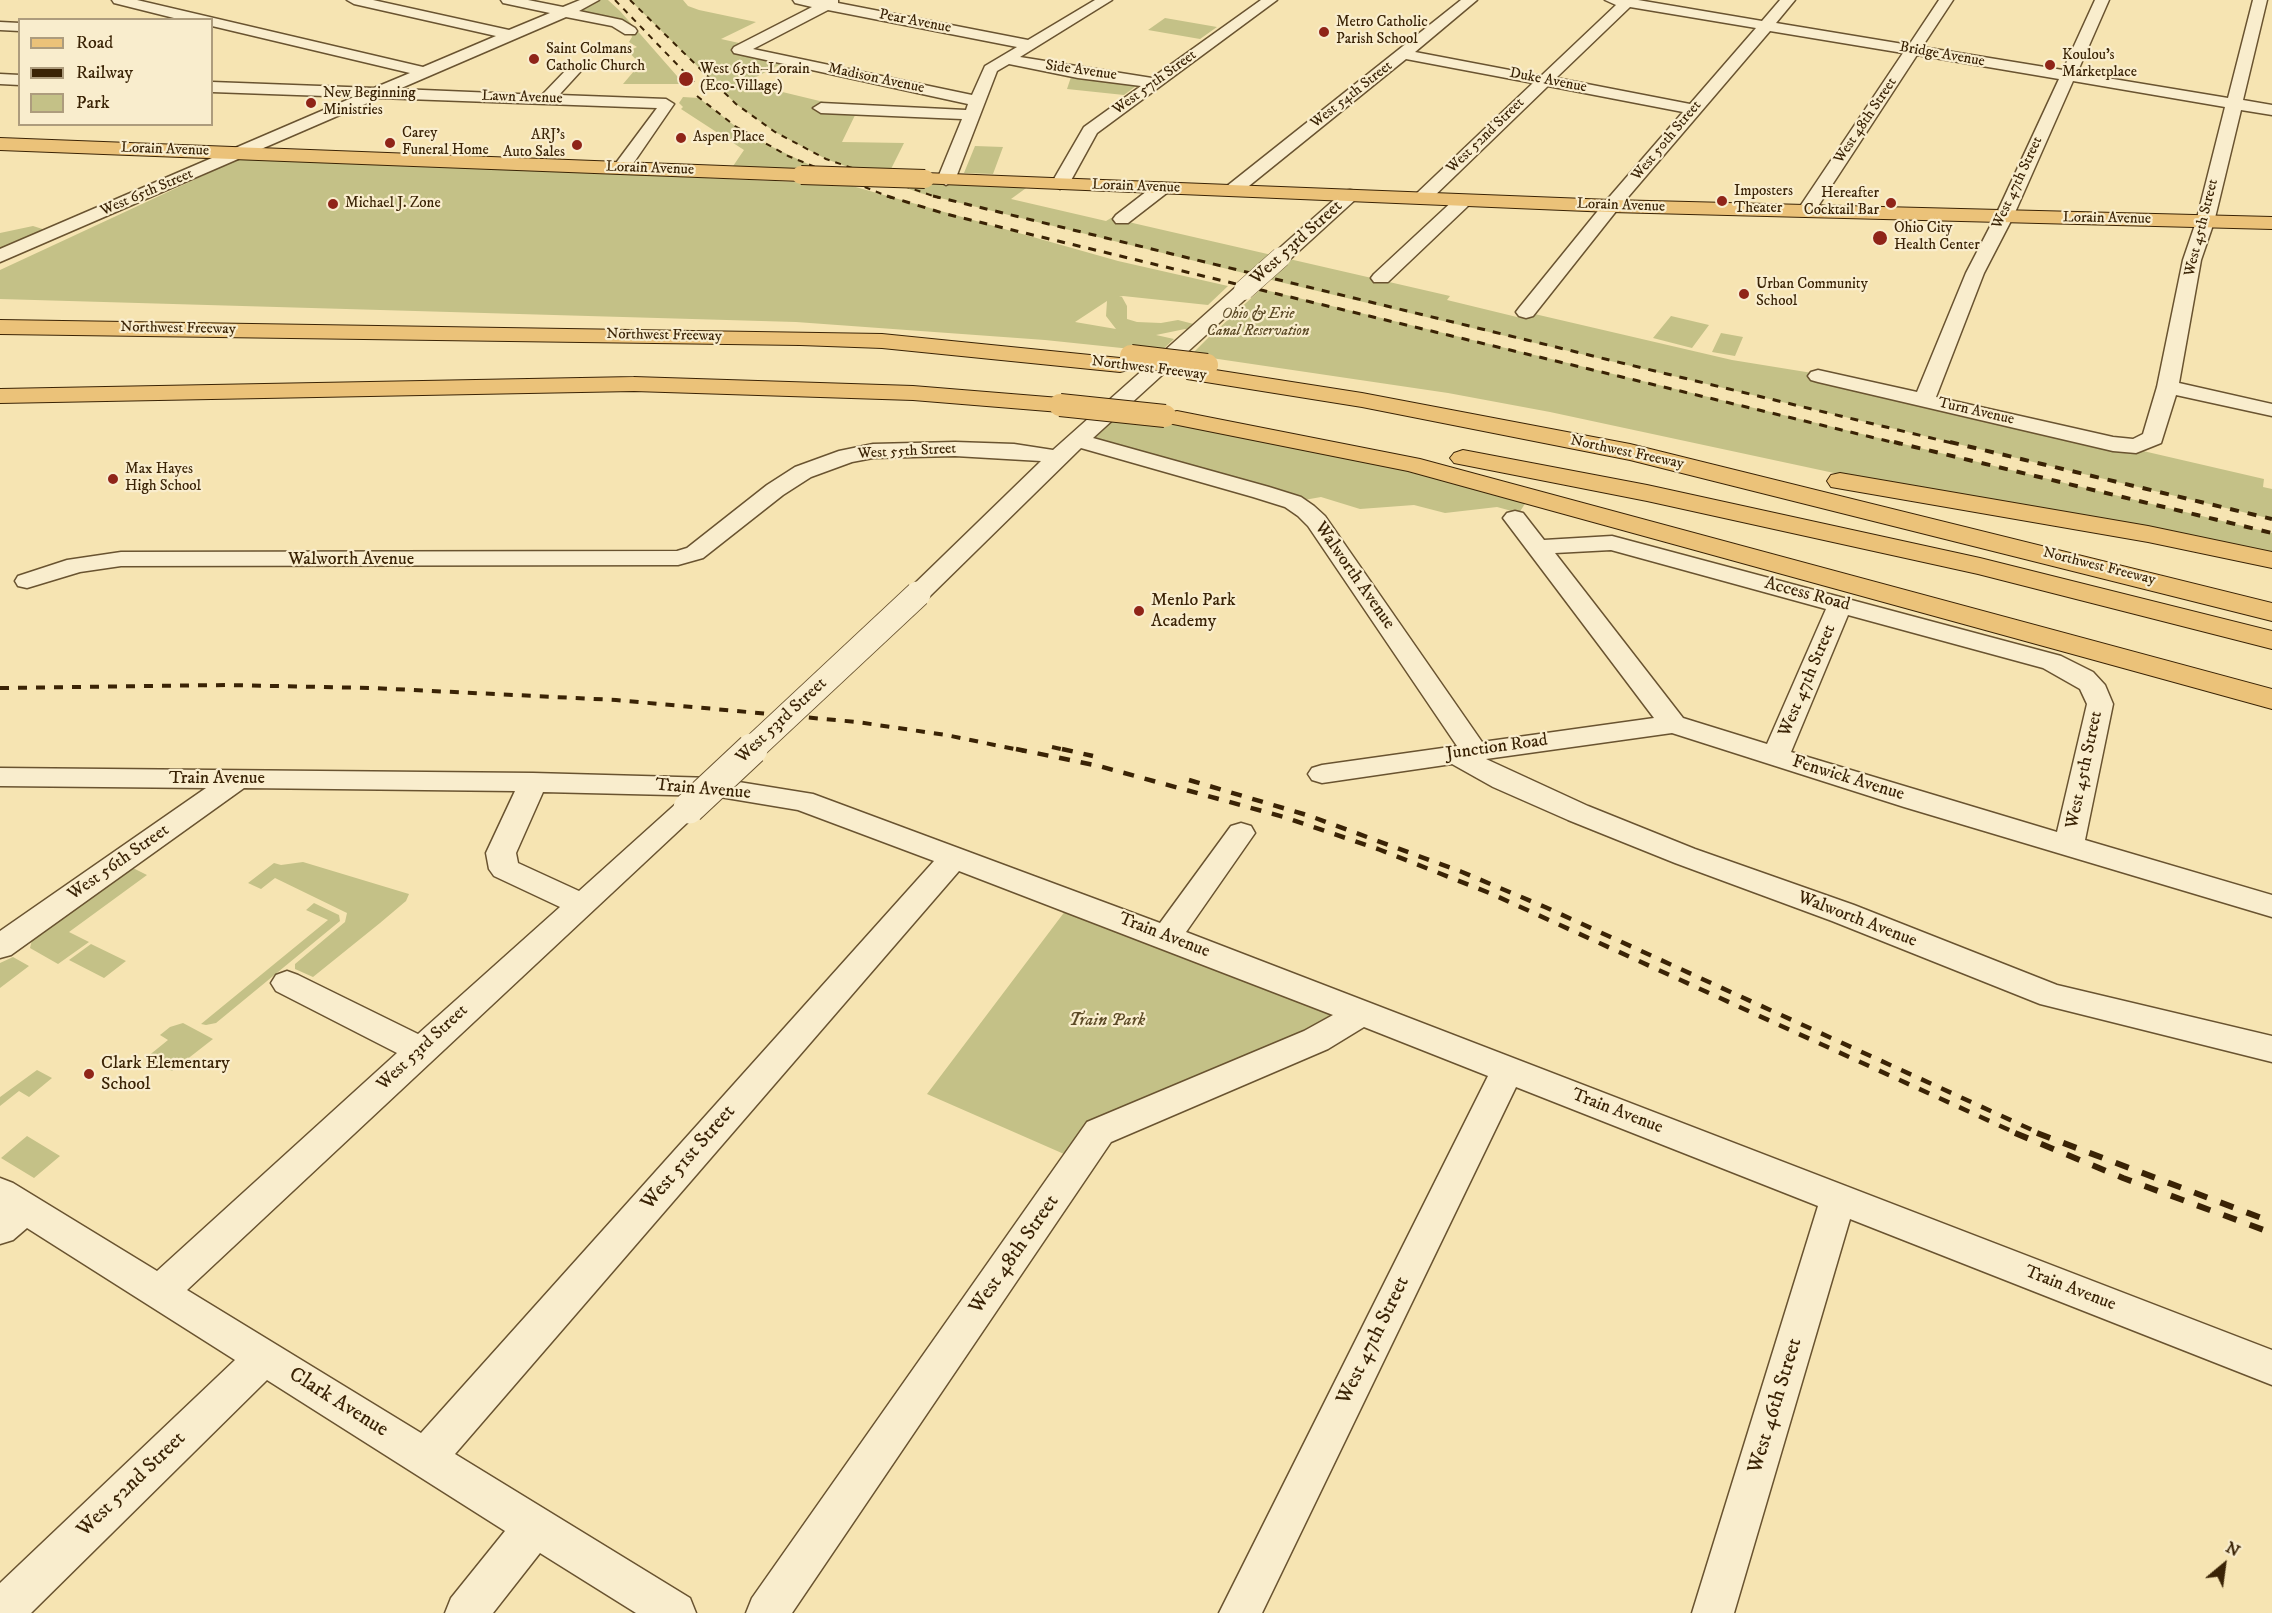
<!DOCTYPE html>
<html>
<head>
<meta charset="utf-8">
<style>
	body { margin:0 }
	#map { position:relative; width:2272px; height:1613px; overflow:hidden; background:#f6e4b2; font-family:"IM FELL DW Pica",serif }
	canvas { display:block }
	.legend { position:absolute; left:18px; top:18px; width:195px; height:108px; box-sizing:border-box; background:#f9edcd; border:2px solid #ad9c7d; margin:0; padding:8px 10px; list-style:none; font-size:18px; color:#3a2305 }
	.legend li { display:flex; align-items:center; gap:12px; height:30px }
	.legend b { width:30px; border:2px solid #ad9c7d }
	.north { position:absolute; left:2194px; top:1535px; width:60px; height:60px; -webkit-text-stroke:4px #f9edcd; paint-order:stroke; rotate:29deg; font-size:16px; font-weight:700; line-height:24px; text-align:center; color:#3a2305 }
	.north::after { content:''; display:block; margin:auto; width:21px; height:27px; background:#3a2305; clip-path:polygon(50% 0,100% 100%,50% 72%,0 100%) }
</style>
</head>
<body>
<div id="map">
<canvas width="2272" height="1613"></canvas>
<ul class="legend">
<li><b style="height:8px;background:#ebc279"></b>Road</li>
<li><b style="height:8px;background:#3a2305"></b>Railway</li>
<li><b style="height:16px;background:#c4c187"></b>Park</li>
</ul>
<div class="north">N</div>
</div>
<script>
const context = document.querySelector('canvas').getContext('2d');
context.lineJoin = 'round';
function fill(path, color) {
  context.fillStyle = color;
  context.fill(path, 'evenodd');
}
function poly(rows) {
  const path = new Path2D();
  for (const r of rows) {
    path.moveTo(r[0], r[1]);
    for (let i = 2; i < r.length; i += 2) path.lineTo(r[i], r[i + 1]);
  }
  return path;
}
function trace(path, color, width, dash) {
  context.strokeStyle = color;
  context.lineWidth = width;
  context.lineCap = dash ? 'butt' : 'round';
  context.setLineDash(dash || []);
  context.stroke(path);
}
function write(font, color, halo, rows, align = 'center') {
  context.font = font + ' "IM FELL DW Pica",serif';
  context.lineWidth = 4.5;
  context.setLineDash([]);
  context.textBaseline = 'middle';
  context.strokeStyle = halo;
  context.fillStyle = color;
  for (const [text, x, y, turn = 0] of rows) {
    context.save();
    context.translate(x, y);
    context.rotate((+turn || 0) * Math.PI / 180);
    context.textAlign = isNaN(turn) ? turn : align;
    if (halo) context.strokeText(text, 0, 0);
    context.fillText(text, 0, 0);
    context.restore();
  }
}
const green = poly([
	[592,0,608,0,620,11,684,84,623,84,640,64,628,51,637,47,629,42,632,37,630,31,564,12],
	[630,0,683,0,688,6,699,10,756,22,721,39,748,45,740,49,789,60,754,78,770,89,828,103,836,108,858,109,842,142,904,143,887,177,1033,183,1011,199,1106,221,1111,218,1450,296,1447,300,1521,318,1526,312,1732,360,1911,389,1828,378,2264,479,2263,487,2272,489,2272,519,1284,283,920,193,826,159,775,132,736,104],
	[1165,18,1217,27,1200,39,1148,30],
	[1071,77,1100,79,1140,83,1124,95,1067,89],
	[683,97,699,98,735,126,764,143,833,176,729,172,744,150,681,109,683,107,679,103],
	[975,146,1003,147,993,174,964,173],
	[241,158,845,184,1118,261,1228,286,1208,305,1123,296,1119,297,1122,297,1127,306,1127,319,1137,322,1161,323,1178,320,1217,330,1261,289,2272,533,2272,556,2155,527,1876,482,1550,412,1448,393,1191,355,1211,335,1185,329,1156,335,1174,339,1160,352,1045,340,796,322,0,299,0,270],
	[1107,301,1106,316,1116,329,1075,322],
	[33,226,55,233,0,256,0,233],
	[1671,316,1709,325,1692,348,1653,338],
	[1721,333,1743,337,1735,356,1712,352],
	[1111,410,1177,418,1530,496,1519,513,1497,507,1445,513,1414,505,1360,509,1321,497,1293,502,1077,440],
	[303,862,409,894,406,901,380,923,313,977,295,969,295,964,345,922,347,913,275,878,261,889,248,883,274,863,281,865],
	[133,868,147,875,69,932,89,942,58,964,30,948,32,940],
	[1072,902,1361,1014,1099,1132,1080,1161,927,1094],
	[314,903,339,915,340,921,216,1023,206,1025,201,1024,328,920,306,910],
	[91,944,126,961,104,978,69,960],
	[13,957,29,966,0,988,0,963],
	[183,1023,213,1039,172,1071,147,1057,168,1040,160,1035,170,1027],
	[37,1070,52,1078,29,1097,19,1091,0,1106,0,1097],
	[27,1136,60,1156,34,1178,1,1158]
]);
const minor = poly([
	[112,0,137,0,423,67,496,36,354,4,347,0,373,0,509,30,550,13,503,3,501,0,528,0,563,7,580,0,599,0,579,11,622,20,635,28,637,31,635,34,625,34,612,26,566,17,399,89,542,95,567,69,572,67,580,72,559,95,666,99,674,104,628,171,622,172,613,167,657,108,379,98,0,262,0,249,354,97,212,92,212,82,374,88,410,73,212,26,212,20,182,20,114,3,112,0],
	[793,0,838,0,838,3,1028,40,1095,0,1112,0,1020,57,1152,78,1261,0,1277,0,1097,133,1069,184,1060,189,1051,184,1084,127,1141,86,1078,78,1009,64,997,71,955,180,946,185,937,180,962,119,821,113,813,108,821,103,966,110,968,104,734,53,732,50,734,47,812,7,795,3,793,0],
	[828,10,1017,47,985,66,972,95,753,49,828,10],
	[1461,0,1477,0,1415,52,1541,76,1616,5,1605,0,1638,0,1762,21,1780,0,1795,0,1776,23,1909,45,1939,0,1953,0,1922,47,2063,70,2095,0,2109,0,2077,73,2228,98,2253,0,2267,0,2243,100,2272,105,2272,115,2241,110,2214,222,2201,260,2179,383,2272,404,2272,416,2176,395,2161,443,2136,453,2113,451,1818,382,1811,380,1808,376,1811,372,1818,370,1917,392,1966,273,1995,217,2059,79,1917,55,1815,211,1806,216,1797,211,1903,53,1770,31,1617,210,1533,316,1526,318,1519,316,1516,312,1519,308,1605,202,1683,112,1548,86,1428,202,1422,203,1416,202,1413,198,1416,194,1533,83,1406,59,1239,194,1227,194,1224,190,1227,186,1461,0],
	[1630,7,1756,28,1690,104,1556,78,1630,7],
	[2073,81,2225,107,2196,222,2183,260,2157,387,2143,434,2133,439,2113,437,1936,397,1984,273,2013,217,2073,81],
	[0,22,20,23,20,31,0,30,0,22],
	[0,74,20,75,20,85,0,84,0,74],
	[1162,183,1171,188,1168,192,1128,223,1116,223,1113,219,1116,215,1156,184,1162,183],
	[1350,190,1356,191,1359,195,1356,199,1288,261,1274,261,1272,257,1274,253,1344,191,1350,190],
	[1463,196,1469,197,1472,201,1469,205,1388,282,1374,282,1371,278,1374,274,1457,197,1463,196],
	[1244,284,1251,286,1254,290,1251,294,1093,438,1269,487,1301,497,1314,506,1325,516,1482,742,1654,718,1503,518,1507,513,1515,511,1523,513,1544,540,1612,536,2061,656,2093,672,2105,685,2113,704,2085,840,2272,895,2272,917,1904,807,1672,733,1486,759,1588,806,1695,849,1854,905,2057,985,2272,1036,2272,1062,2040,1004,1832,921,1675,863,1568,820,1493,787,1452,764,1322,783,1312,780,1308,774,1312,768,1322,765,1457,746,1308,526,1298,516,1285,507,1253,497,1081,448,927,599,918,601,909,599,906,594,909,589,1041,461,955,456,873,458,852,462,811,477,783,495,703,558,678,565,121,566,80,572,27,588,18,586,15,581,18,576,67,560,121,552,677,551,687,548,767,485,795,467,839,451,873,444,955,442,1014,444,1053,450,1237,286,1244,284],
	[1611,550,1826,609,1767,744,1683,718,1555,553,1611,550],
	[1848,615,2043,668,2080,689,2087,704,2057,832,1791,752,1848,615],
	[0,768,533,773,714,778,813,794,1160,923,1231,826,1241,823,1251,826,1255,833,1186,932,2272,1350,2272,1385,1850,1219,1734,1613,1692,1613,1818,1206,1516,1087,1262,1613,1219,1613,1488,1076,1364,1027,1328,1049,1111,1142,792,1613,746,1613,752,1598,1087,1122,1304,1031,1333,1015,959,871,455,1454,690,1598,696,1613,636,1613,540,1553,493,1613,445,1613,451,1598,505,1531,267,1380,31,1613,0,1613,0,1583,235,1360,27,1228,13,1240,0,1244,0,1178,13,1183,157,1271,397,1053,276,991,271,983,276,975,287,971,298,975,418,1034,560,907,494,876,489,869,486,853,515,791,244,788,11,955,0,958,0,931,206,788,0,786,0,768],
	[543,792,714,796,798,810,934,861,421,1433,187,1290,703,808,699,801,689,798,679,801,579,891,518,863,516,853,543,792]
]);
const major = poly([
	[0,138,801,169,808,171,811,175,808,179,801,181,0,150,0,138],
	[925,173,1611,200,2272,217,2272,229,1611,212,918,183,915,179,918,175,925,173]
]);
const highway = poly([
	[0,320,882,334,1120,358,1128,360,1132,365,1128,370,1120,372,882,348,800,345,0,334,0,320],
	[1196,367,1362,393,1630,444,2272,603,2272,621,1630,460,1362,407,1187,379,1184,374,1187,369,1196,367],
	[634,377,913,386,1060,398,1069,400,1072,405,1069,410,1060,412,913,400,634,391,0,403,0,389,634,377],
	[1177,411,1420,459,2272,689,2272,709,1408,471,1168,423,1165,418,1168,413,1177,411],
	[1463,450,1647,485,1980,558,2272,631,2272,649,1978,574,1647,501,1454,463,1450,458,1454,453,1463,450],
	[1840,473,2148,526,2272,552,2272,568,2148,542,1831,487,1827,481,1831,475,1840,473]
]);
const railFar4 = poly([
	[615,0,695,83],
	[630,0,736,104,775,132,826,159,939,198],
	[697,96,735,126,788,156,892,198]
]);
const railFar3 = poly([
	[887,196,946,214,1900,444],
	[933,196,1956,444]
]);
const railFar2 = poly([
	[1894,442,2272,533],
	[1950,442,2272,519],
	[0,688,226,685,372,688,616,700,857,722,946,735,1024,751],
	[1052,747,1069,751]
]);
const railFar1 = poly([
	[1016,749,1099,766,1284,817,1378,849,1492,894,2018,1134],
	[1062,749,1093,756],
	[1189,780,1310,816,1462,872,1545,907,2041,1134]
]);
const rail = poly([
	[2015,1133,2123,1178,2272,1233],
	[2037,1133,2272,1222]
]);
const minorBridgeFar2 = poly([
	[1244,290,1281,257]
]);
const minorBridgeFar1 = poly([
	[750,751,918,594]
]);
const minorBridge = poly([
	[689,808,752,749]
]);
const majorBridge = poly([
	[801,175,925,179]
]);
const highwayBridge = poly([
	[1131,356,1207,365],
	[1060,405,1165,416]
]);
const markers = [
	[1324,32,6,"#8f2418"],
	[534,59,6,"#8f2418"],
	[2050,65,6,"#8f2418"],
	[686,79,8,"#8f2418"],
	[311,103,6,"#8f2418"],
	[681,138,6,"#8f2418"],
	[390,143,6,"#8f2418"],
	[577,145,6,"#8f2418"],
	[1722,201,6,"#8f2418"],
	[1891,203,6,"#8f2418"],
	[333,204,6,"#8f2418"],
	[1880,238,8,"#8f2418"],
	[1744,294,6,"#8f2418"],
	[113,479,6,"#8f2418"],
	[1139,611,6,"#8f2418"],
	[89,1074,6,"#8f2418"]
];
const farStreetnames = [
	["Pear Avenue",915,22,11],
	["Bridge Avenue",1942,55,10],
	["Side Avenue",1081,71,8],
	["Madison Avenue",876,79,12],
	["Duke Avenue",1548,81,11],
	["West 57th Street",1155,83,-36],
	["West 54th Street",1352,95,-38],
	["Lawn Avenue",522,98,2],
	["West 48th Street",1866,121,-56],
	["West 52nd Street",1486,136,-44],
	["West 50th Street",1667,141,-50],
	["Lorain Avenue",165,150,2],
	["Lorain Avenue",650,169,2],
	["West 47th Street",2018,183,-65],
	["Lorain Avenue",1136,187,2],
	["West 65th Street",147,193,-23],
	["Lorain Avenue",1621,206,2],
	["Lorain Avenue",2107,219,1],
	["West 45th Street",2202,228,-76],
	["Northwest Freeway",178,329,1],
	["Northwest Freeway",664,336,1],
	["Northwest Freeway",1149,369,7],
	["Turn Avenue",1976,412,13],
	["West 55th Street",907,452,-3],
	["Northwest Freeway",1627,453,12],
	["Northwest Freeway",2099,567,14]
];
const farPoinames = [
	["Metro Catholic",1336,23],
	["Parish School",1336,40],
	["Saint Colmans",546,50],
	["Catholic Church",546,67],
	["Koulou's",2062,56],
	["Marketplace",2062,73],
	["West 65th–Lorain",700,70],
	["(Eco-Village)",700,87],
	["New Beginning",323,94],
	["Ministries",323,111],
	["Carey",402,134],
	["Funeral Home",402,151],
	["ARJ's",565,136,"right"],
	["Auto Sales",565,153,"right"],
	["Aspen Place",693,138],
	["Imposters",1734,192],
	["Theater",1734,209],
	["Hereafter",1879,194,"right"],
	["Cocktail Bar",1879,211,"right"],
	["Michael J. Zone",345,204],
	["Ohio City",1894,229],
	["Health Center",1894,246],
	["Urban Community",1756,285],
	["School",1756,302],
	["Max Hayes",125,470],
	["High School",125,487]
];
const farParknames = [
	["Ohio & Erie",1258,315],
	["Canal Reservation",1258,332]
];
const streetNames = [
	["West 53rd Street",1297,243,-42],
	["Walworth Avenue",351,560],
	["Walworth Avenue",1354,576,55],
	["Access Road",1807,595,15],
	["West 47th Street",1808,681,-67],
	["West 53rd Street",782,721,-43],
	["Junction Road",1497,748,-8],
	["West 45th Street",2085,770,-78],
	["Train Avenue",217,779],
	["Fenwick Avenue",1848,779,17],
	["Train Avenue",703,790,5],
	["West 56th Street",119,863,-35],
	["Walworth Avenue",1857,920,21],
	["Train Avenue",1164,936,21],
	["West 53rd Street",423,1048,-43],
	["Train Avenue",1617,1112,21],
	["Train Avenue",2070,1289,21]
];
const poiNames = [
	["Menlo Park",1151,601],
	["Academy",1151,622],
	["Clark Elementary",101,1064],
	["School",101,1085]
];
const parkNames = [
	["Train Park",1107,1021]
];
const nearStreetnames = [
	["West 51st Street",689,1158,-49],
	["West 48th Street",1015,1255,-55],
	["West 47th Street",1374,1341,-64],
	["Clark Avenue",338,1403,32],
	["West 46th Street",1776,1406,-73],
	["West 52nd Street",132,1485,-44]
];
fill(green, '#c4c187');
trace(minor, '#695330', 3);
trace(major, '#3a2305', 2);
trace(highway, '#3a2305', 2);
fill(minor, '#f9edcd');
fill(major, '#ebc279');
fill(highway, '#ebc279');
trace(railFar4, '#3a2305', 2, [6, 6]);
trace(railFar3, '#3a2305', 3, [8, 8]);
trace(railFar2, '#3a2305', 4, [9, 9]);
trace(railFar1, '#3a2305', 4.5, [11, 11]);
trace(rail, '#3a2305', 6, [14, 14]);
trace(minorBridgeFar2, '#695330', 21, []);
trace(minorBridgeFar1, '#695330', 27, []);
trace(minorBridge, '#695330', 33, []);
trace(majorBridge, '#3a2305', 20, []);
trace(highwayBridge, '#3a2305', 24, []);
trace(minorBridgeFar2, '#f9edcd', 20);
trace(minorBridgeFar1, '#f9edcd', 25);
trace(minorBridge, '#f9edcd', 31);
trace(majorBridge, '#ebc279', 18);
trace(highwayBridge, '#ebc279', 22);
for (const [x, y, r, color] of markers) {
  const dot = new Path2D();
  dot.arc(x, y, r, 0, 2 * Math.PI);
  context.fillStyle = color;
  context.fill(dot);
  trace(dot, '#f9edcd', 2);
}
write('15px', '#3a2305', '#f9edcd', farStreetnames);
write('15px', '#3a2305', '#f9edcd', farPoinames, 'left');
write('italic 15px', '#5c4a26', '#f9edcd', farParknames);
write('18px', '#3a2305', '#f9edcd', streetNames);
write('18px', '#3a2305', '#f9edcd', poiNames, 'left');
write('italic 18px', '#5c4a26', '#f9edcd', parkNames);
write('21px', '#3a2305', '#f9edcd', nearStreetnames);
</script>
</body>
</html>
